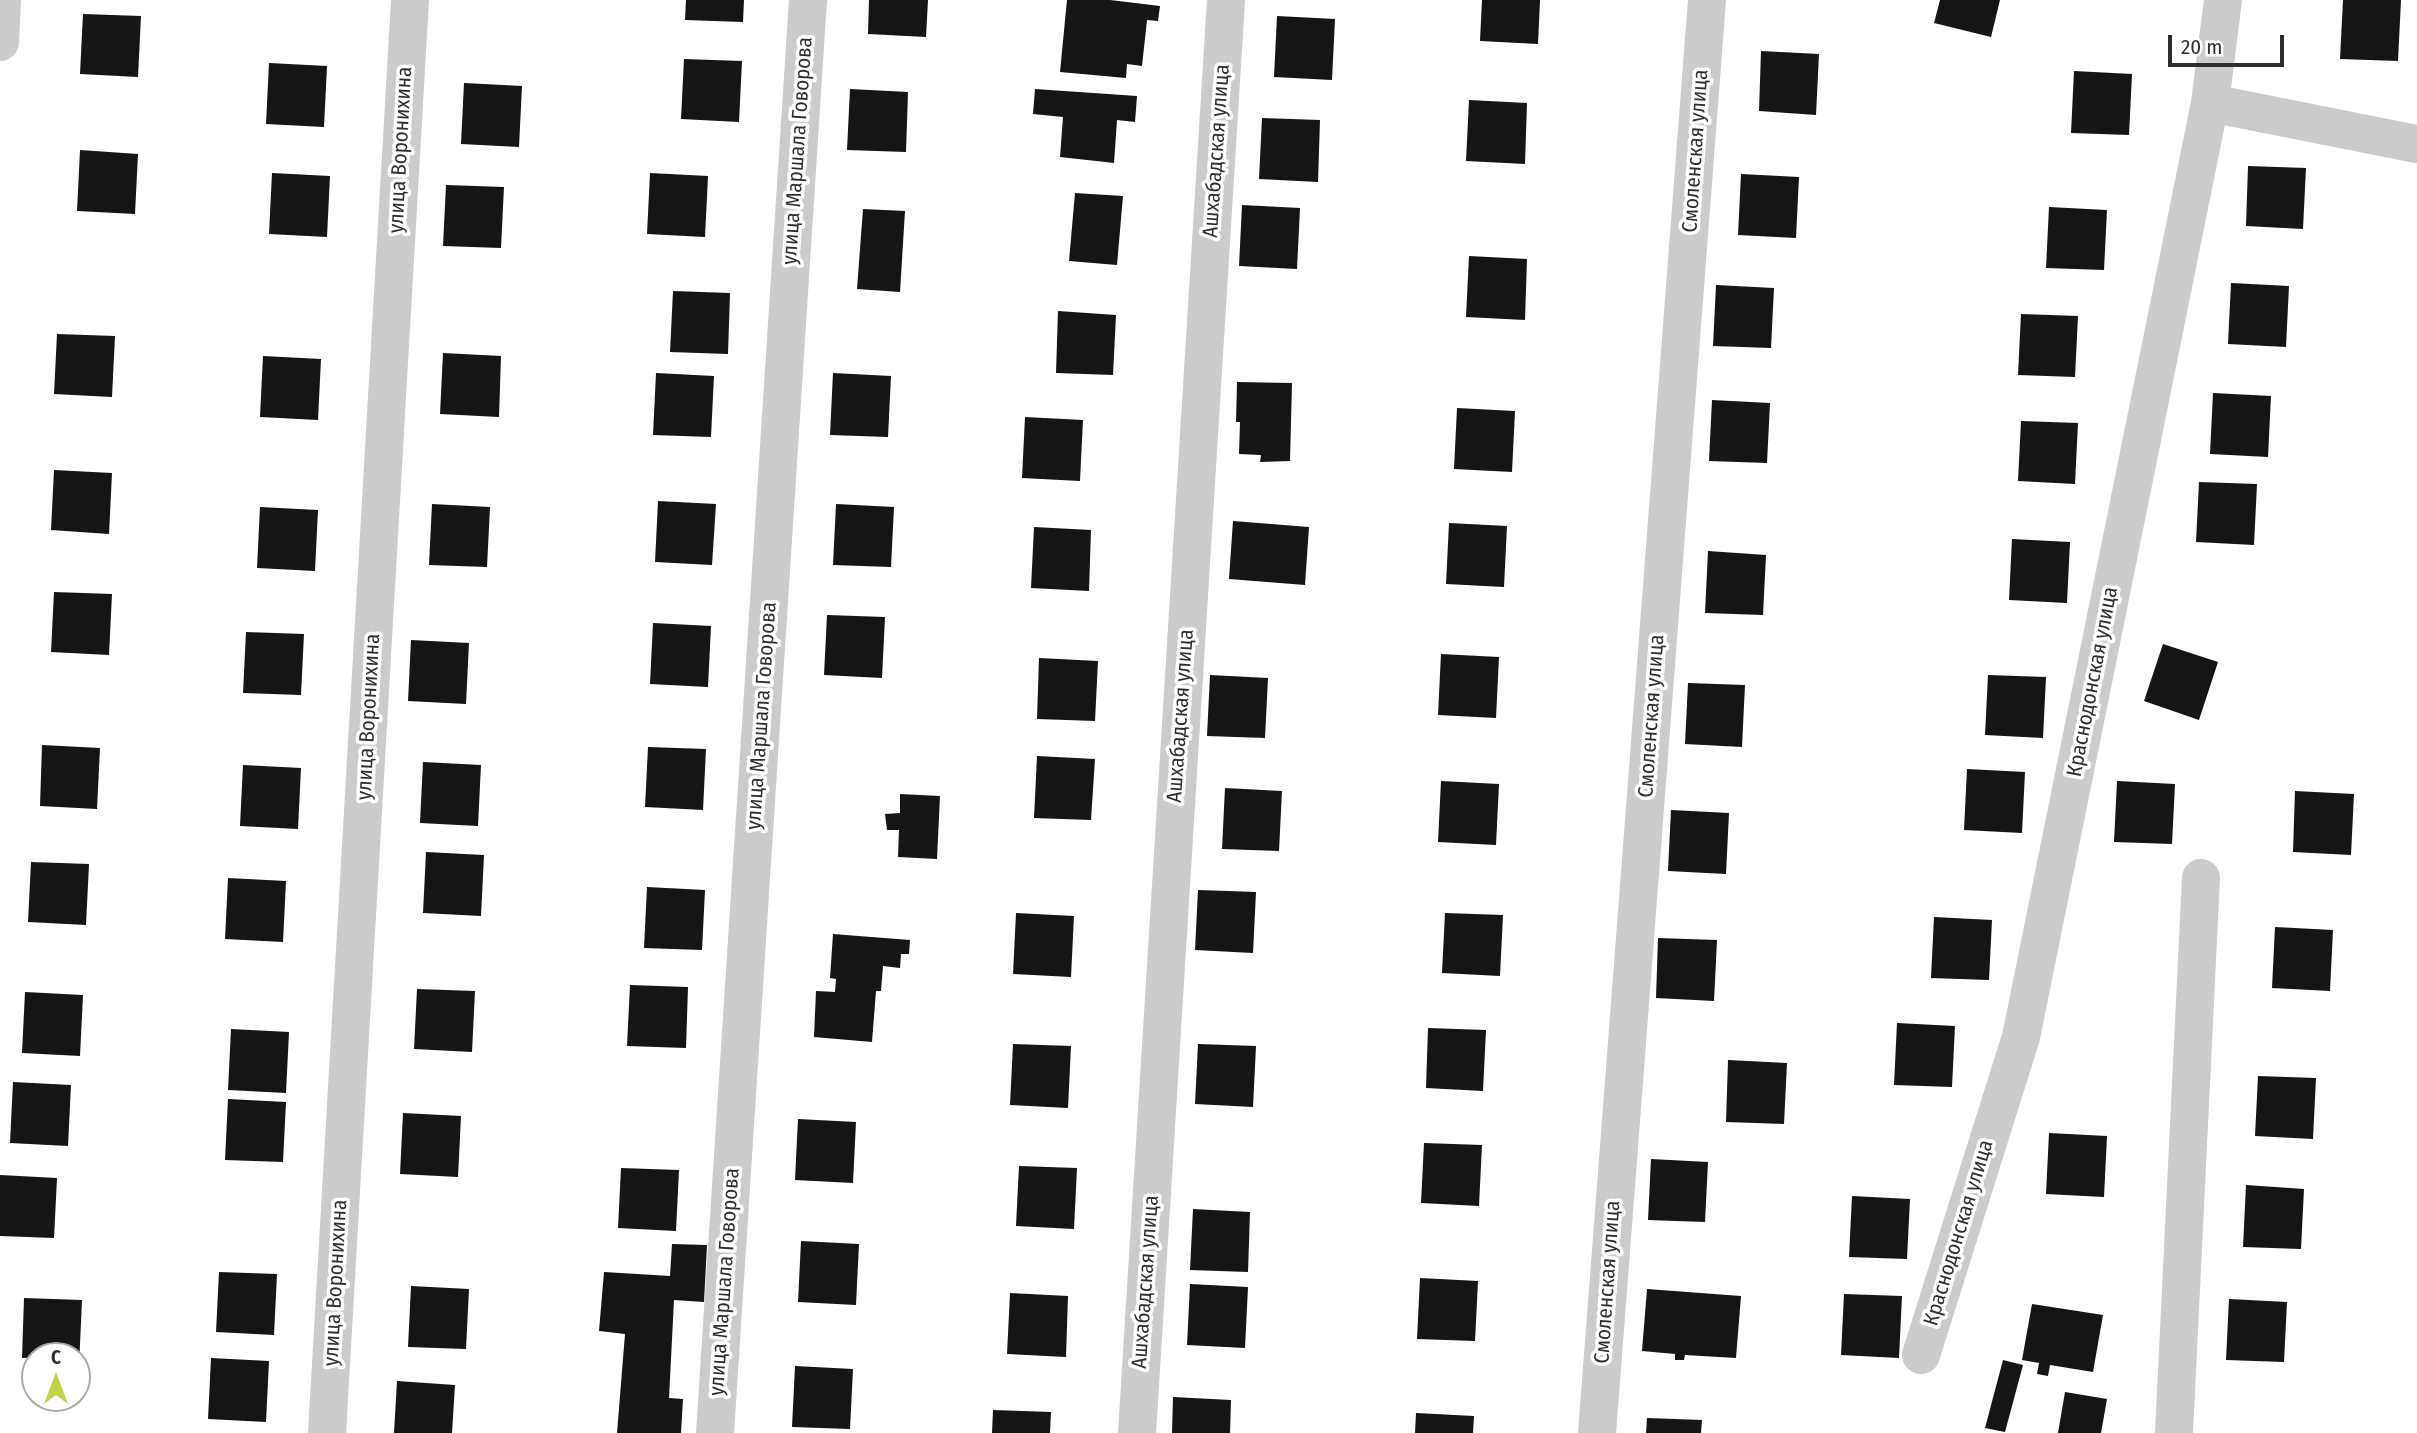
<!DOCTYPE html>
<html>
<head>
<meta charset="utf-8">
<style>
	body { margin:0 }
	#map { position:relative; width:2417px; height:1433px; overflow:hidden; background:#fff; font-family:"Fira Sans Condensed",sans-serif }
	canvas { display:block }
	.north { position:absolute; left:21px; top:1342px; width:70px; height:70px; box-sizing:border-box; background:#fff; border:2px solid #ababab; border-radius:50%; rotate:0deg; font-size:19px; font-weight:700; line-height:28px; text-align:center; color:#2e2e2e }
	.north::after { content:''; display:block; margin:auto; width:24px; height:32px; background:#c0d242; clip-path:polygon(50% 0,100% 100%,50% 72%,0 100%) }
	.scale { position:absolute; left:2168px; top:35px; width:116px; height:32px; box-sizing:border-box; border:4px solid #2e2e2e; border-top:0; padding-left:9px; font-size:21px; line-height:24px; white-space:nowrap; color:#2e2e2e; -webkit-text-stroke:5px #fff; paint-order:stroke }
</style>
</head>
<body>
<div id="map">
<canvas width="2417" height="1433"></canvas>
<div class="north">С</div>
<div class="scale">20 m</div>
</div>
<script>
const context = document.querySelector('canvas').getContext('2d');
context.lineJoin = 'round';
function fill(path, color) {
  context.fillStyle = color;
  context.fill(path, 'evenodd');
}
function poly(rows) {
  const path = new Path2D();
  for (const r of rows) {
    path.moveTo(r[0], r[1]);
    for (let i = 2; i < r.length; i += 2) path.lineTo(r[i], r[i + 1]);
  }
  return path;
}
function trace(path, color, width, dash) {
  context.strokeStyle = color;
  context.lineWidth = width;
  context.lineCap = dash ? 'butt' : 'round';
  context.setLineDash(dash || []);
  context.stroke(path);
}
function write(font, color, halo, rows, align = 'center') {
  context.font = font + ' "Fira Sans Condensed",sans-serif';
  context.lineWidth = 7;
  context.setLineDash([]);
  context.textBaseline = 'middle';
  context.strokeStyle = halo;
  context.fillStyle = color;
  for (const [text, x, y, turn = 0] of rows) {
    context.save();
    context.translate(x, y);
    context.rotate((+turn || 0) * Math.PI / 180);
    context.textAlign = isNaN(turn) ? turn : align;
    if (halo) context.strokeText(text, 0, 0);
    context.fillText(text, 0, 0);
    context.restore();
  }
}
const building = poly([
	[686,0,744,0,743,22,685,20],
	[869,0,928,0,926,37,868,34],
	[1067,0,1110,0,1160,6,1158,21,1147,20,1142,66,1127,64,1126,78,1060,72],
	[1482,0,1540,0,1538,44,1480,41],
	[1940,0,2000,0,1991,37,1934,23],
	[2343,0,2401,0,2398,61,2340,59],
	[83,14,141,16,138,77,80,74],
	[1277,16,1335,19,1332,80,1274,77],
	[1761,51,1819,54,1816,115,1759,111],
	[684,59,742,61,739,122,681,119],
	[269,63,327,66,324,127,266,124],
	[2074,71,2132,74,2129,135,2071,133],
	[464,83,522,86,519,147,461,144],
	[850,89,908,92,906,152,847,150],
	[1035,89,1137,96,1135,122,1117,120,1114,163,1060,157,1063,117,1033,114],
	[1469,100,1527,103,1525,164,1466,161],
	[1262,118,1320,120,1318,182,1259,179],
	[80,150,138,154,135,214,77,211],
	[2248,166,2306,168,2303,229,2246,226],
	[272,173,330,176,327,237,269,234],
	[650,173,708,176,705,237,647,234],
	[1741,174,1799,177,1796,238,1738,235],
	[446,185,504,187,501,248,443,246],
	[1075,193,1123,196,1117,265,1069,261],
	[1242,205,1300,208,1297,269,1239,266],
	[2049,207,2107,210,2104,270,2046,268],
	[863,209,905,211,900,292,857,289],
	[1469,256,1527,259,1525,320,1466,317],
	[2231,283,2289,286,2286,347,2228,344],
	[1716,285,1774,288,1771,348,1713,346],
	[673,291,730,293,728,354,670,352],
	[1058,311,1116,315,1113,375,1056,373],
	[2021,314,2078,316,2075,377,2018,375],
	[57,334,115,336,112,397,54,394],
	[443,353,501,356,499,417,440,414],
	[263,356,321,359,318,420,260,417],
	[656,373,714,376,711,437,653,435],
	[833,373,891,376,888,437,830,435],
	[1237,382,1292,383,1290,461,1260,462,1261,455,1239,454,1240,422,1236,422],
	[2213,393,2271,396,2268,457,2210,454],
	[1712,400,1770,403,1767,463,1709,461],
	[1457,408,1515,411,1512,472,1454,469],
	[1025,417,1083,420,1080,481,1022,478],
	[2021,421,2078,423,2075,484,2018,481],
	[54,470,112,473,109,534,51,530],
	[2199,482,2257,484,2254,545,2196,542],
	[658,501,716,504,712,565,655,562],
	[432,504,490,507,487,567,429,565],
	[836,504,894,507,891,567,833,565],
	[260,507,318,510,315,571,257,568],
	[1233,521,1309,527,1305,585,1229,579],
	[1449,523,1507,526,1504,587,1446,584],
	[1034,527,1091,530,1089,591,1031,588],
	[2012,539,2070,542,2067,603,2009,600],
	[1708,551,1766,555,1763,615,1705,613],
	[54,592,112,594,109,655,51,652],
	[827,615,885,617,882,678,824,675],
	[653,623,711,626,708,687,650,684],
	[246,632,304,634,301,695,243,693],
	[411,640,469,643,466,704,408,701],
	[2163,644,2218,662,2199,720,2144,701],
	[1441,654,1499,657,1496,718,1438,715],
	[1039,658,1098,661,1095,721,1037,719],
	[1210,675,1268,678,1265,738,1207,736],
	[1988,675,2046,677,2043,738,1985,735],
	[1688,683,1745,685,1742,747,1685,744],
	[42,745,100,748,97,809,40,806],
	[648,747,706,749,703,810,645,807],
	[1037,756,1095,759,1091,820,1034,818],
	[423,762,481,765,478,826,420,823],
	[243,765,301,768,298,829,240,826],
	[1967,769,2025,772,2022,833,1964,830],
	[1441,781,1499,784,1496,845,1438,842],
	[2117,781,2175,784,2172,844,2114,842],
	[1225,788,1282,791,1279,851,1222,849],
	[2295,791,2354,794,2351,855,2293,852],
	[900,794,940,796,937,859,898,857,899,830,887,830,885,814,900,813],
	[1671,810,1729,813,1726,874,1668,871],
	[426,852,484,855,481,916,423,913],
	[31,862,89,864,86,925,28,922],
	[228,878,286,881,283,942,225,939],
	[647,887,705,890,702,950,644,948],
	[1198,890,1256,892,1253,953,1195,950],
	[1016,913,1074,916,1071,977,1013,974],
	[1445,913,1503,915,1500,976,1442,973],
	[1934,917,1992,920,1989,980,1931,978],
	[2275,927,2333,930,2330,991,2272,988],
	[833,934,910,940,909,954,901,954,900,968,883,966,881,991,876,991,872,1042,814,1037,816,991,835,992,836,979,830,978],
	[1658,938,1717,940,1714,1001,1656,998],
	[630,985,688,987,686,1048,627,1046],
	[417,989,475,991,472,1052,414,1049],
	[25,992,83,995,80,1056,22,1053],
	[1897,1023,1955,1026,1952,1087,1894,1085],
	[1428,1028,1486,1030,1483,1091,1426,1088],
	[231,1029,289,1032,286,1093,228,1090],
	[1013,1044,1071,1046,1068,1108,1010,1105],
	[1198,1044,1256,1046,1253,1107,1195,1104],
	[1728,1060,1787,1063,1784,1124,1726,1122],
	[2258,1076,2316,1078,2313,1139,2255,1136],
	[13,1082,71,1085,68,1146,10,1143],
	[228,1099,286,1102,283,1162,225,1160],
	[403,1113,461,1116,458,1177,400,1174],
	[798,1119,856,1122,853,1183,795,1180],
	[2049,1133,2107,1136,2104,1197,2046,1194],
	[1424,1143,1482,1145,1479,1206,1421,1203],
	[1651,1159,1708,1162,1705,1222,1648,1220],
	[1019,1166,1077,1168,1074,1229,1016,1226],
	[621,1168,679,1170,676,1231,618,1228],
	[0,1175,57,1178,54,1238,0,1236],
	[2246,1185,2304,1189,2301,1249,2243,1247],
	[1852,1196,1910,1199,1907,1259,1849,1257],
	[1193,1209,1250,1212,1248,1272,1190,1270],
	[801,1241,859,1244,856,1305,798,1302],
	[672,1244,707,1245,704,1302,674,1300,669,1398,683,1399,681,1433,617,1433,625,1334,599,1331,604,1272,670,1276],
	[219,1272,277,1274,274,1335,216,1332],
	[1420,1278,1478,1281,1475,1341,1417,1339],
	[1190,1284,1248,1287,1245,1348,1187,1345],
	[411,1286,469,1289,466,1349,408,1347],
	[1647,1289,1741,1296,1736,1358,1685,1355,1684,1360,1675,1360,1675,1354,1642,1351],
	[1010,1293,1068,1296,1066,1357,1007,1354],
	[1844,1294,1902,1296,1899,1358,1841,1355],
	[24,1298,82,1300,79,1366,77,1356,22,1358],
	[2229,1299,2287,1302,2284,1362,2226,1360],
	[2032,1304,2103,1315,2093,1372,2050,1365,2048,1376,2037,1374,2039,1363,2022,1360],
	[211,1358,269,1361,266,1422,208,1419],
	[2003,1360,2023,1365,2005,1432,1985,1428],
	[795,1366,853,1369,850,1429,792,1427],
	[397,1381,455,1385,452,1433,394,1433],
	[2065,1392,2107,1399,2101,1433,2058,1433],
	[1173,1397,1231,1400,1230,1433,1172,1433],
	[993,1410,1051,1412,1050,1433,992,1433],
	[1416,1413,1474,1416,1473,1433,1415,1433],
	[1647,1418,1702,1420,1701,1433,1646,1433]
]);
const minor = poly([
	[0,42,2,0],
	[2210,103,2417,144],
	[1921,1355,2021,1037,2210,103,2223,0],
	[327,1433,410,0],
	[715,1433,808,0],
	[1137,1433,1226,0],
	[1597,1433,1707,0],
	[2174,1433,2201,878]
]);
const streetNames = [
	["улица Воронихина",401,150,-87],
	["улица Маршала Говорова",798,151,-86],
	["Ашхабадская улица",1217,151,-86],
	["Смоленская улица",1696,151,-86],
	["Краснодонская улица",2093,682,-79],
	["улица Маршала Говорова",762,716,-86],
	["Ашхабадская улица",1181,716,-86],
	["Смоленская улица",1652,716,-86],
	["улица Воронихина",369,717,-87],
	["Краснодонская улица",1959,1233,-73],
	["улица Маршала Говорова",725,1282,-86],
	["Ашхабадская улица",1146,1282,-86],
	["Смоленская улица",1608,1282,-86],
	["улица Воронихина",336,1283,-87]
];
fill(building, '#151515');
trace(minor, '#cbcbcb', 38);
write('21px', '#2e2e2e', '#fff', streetNames);
</script>
</body>
</html>
